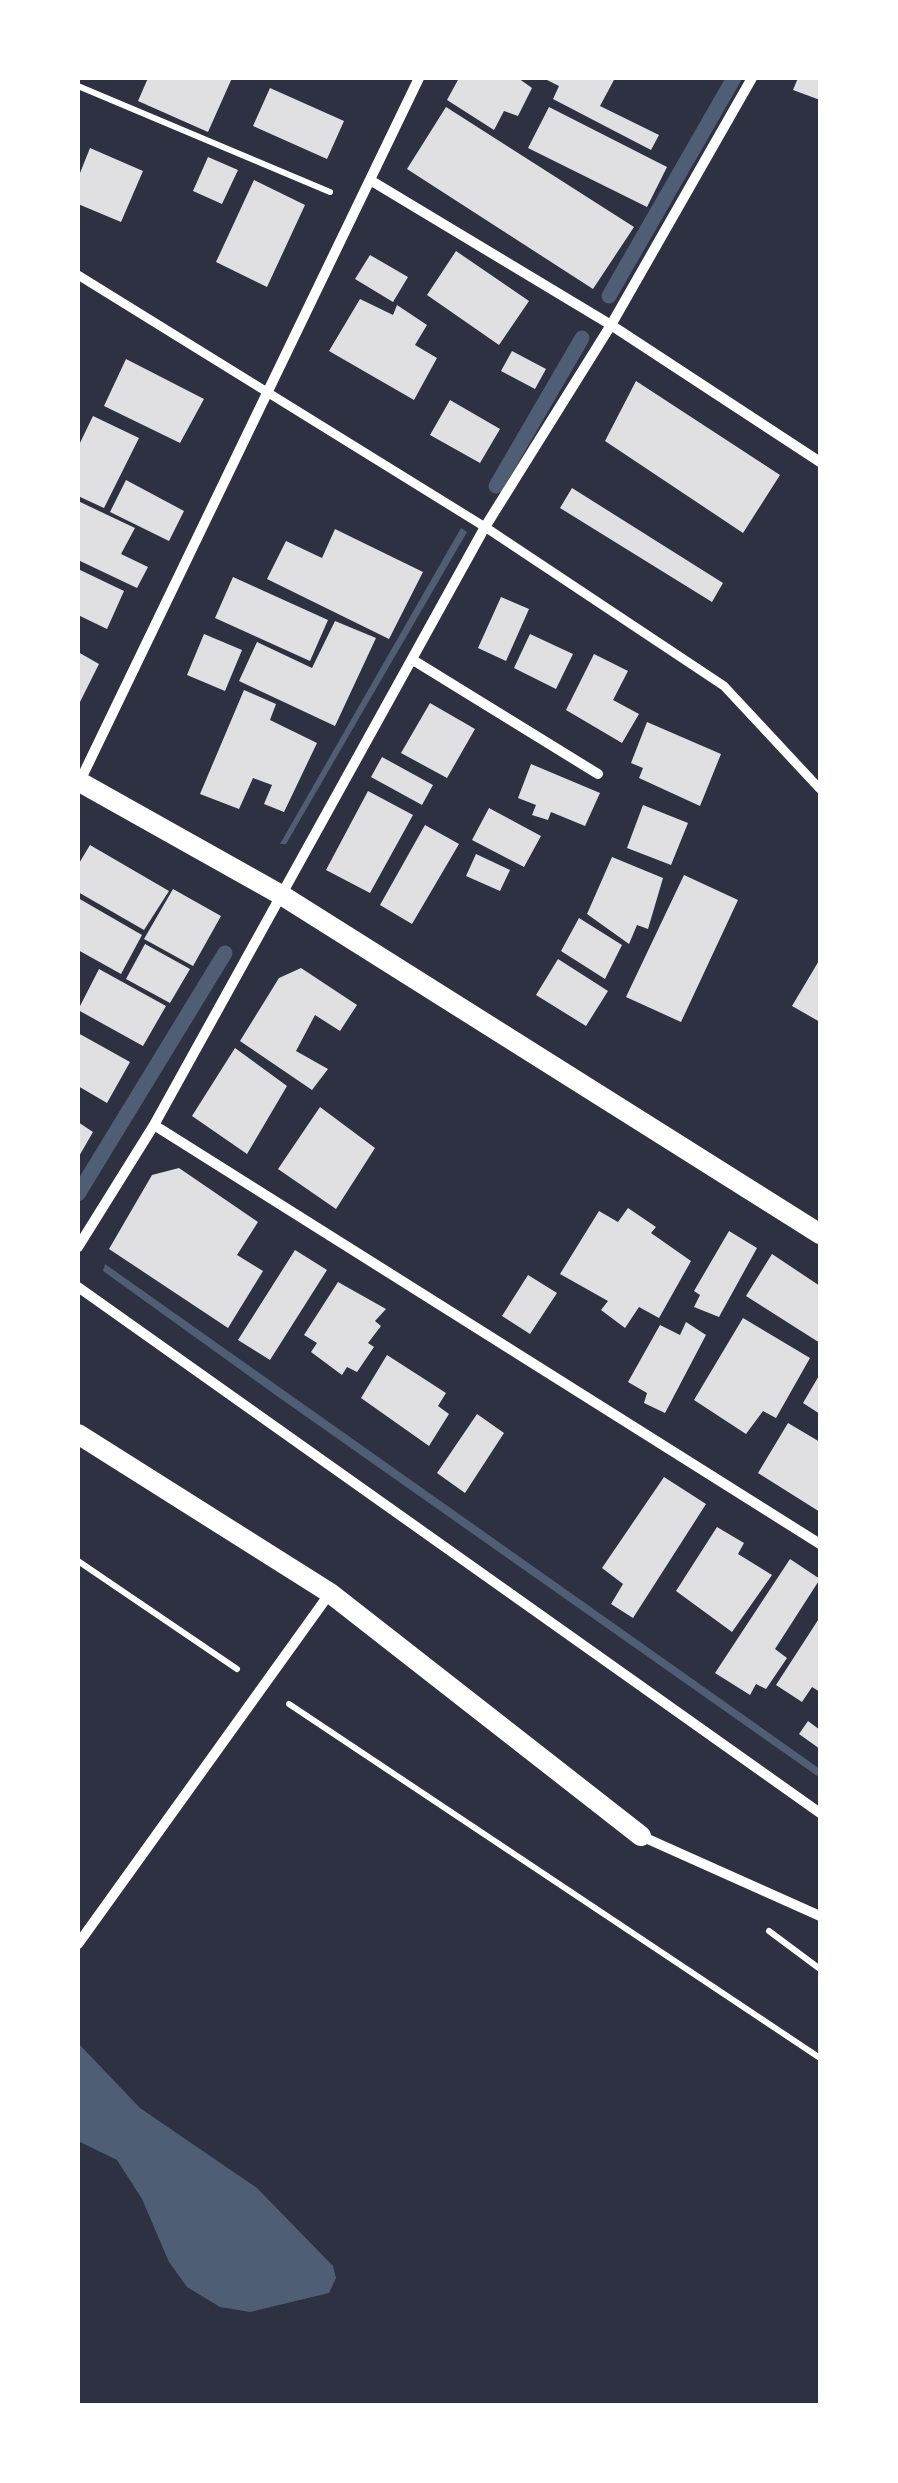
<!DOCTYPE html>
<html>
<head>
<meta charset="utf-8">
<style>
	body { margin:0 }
	#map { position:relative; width:898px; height:2483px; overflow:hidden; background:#2d3142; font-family:Roboto,sans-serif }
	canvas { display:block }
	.frame { position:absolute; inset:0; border:80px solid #fff; pointer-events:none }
</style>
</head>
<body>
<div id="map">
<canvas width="898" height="2483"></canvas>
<div class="frame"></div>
</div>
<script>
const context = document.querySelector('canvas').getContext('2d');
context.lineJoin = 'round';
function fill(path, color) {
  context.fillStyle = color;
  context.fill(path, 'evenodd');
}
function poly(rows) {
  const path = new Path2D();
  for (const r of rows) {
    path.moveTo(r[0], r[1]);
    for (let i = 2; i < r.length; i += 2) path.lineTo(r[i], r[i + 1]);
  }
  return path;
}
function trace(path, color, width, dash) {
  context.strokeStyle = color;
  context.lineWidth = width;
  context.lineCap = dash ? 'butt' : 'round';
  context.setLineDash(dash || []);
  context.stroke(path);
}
const water = poly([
	[461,528,467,532,286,844,280,844],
	[105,1264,820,1769,820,1778,274,1394,103,1271],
	[78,2043,140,2108,257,2188,333,2266,336,2278,329,2293,250,2312,220,2307,187,2287,169,2262,142,2199,117,2160,78,2141]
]);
const stream = poly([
	[609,296,734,78],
	[496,486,582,338],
	[78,1194,225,953]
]);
const building = poly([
	[148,78,232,78,208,132,138,101],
	[459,78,518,78,532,88,518,116,504,111,494,130,447,100],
	[543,78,615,78,600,106,659,135,651,150,553,99,559,86],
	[798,78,820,78,820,100,793,90],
	[270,88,344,121,327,159,253,126],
	[446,107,634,227,593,289,407,169],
	[549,107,667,167,647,207,528,148],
	[90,148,143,171,121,222,78,204,78,178],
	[208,157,238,170,222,204,193,191],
	[254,180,305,205,267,287,216,262],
	[456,251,529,301,499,345,427,295],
	[370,255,408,277,393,302,355,279],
	[360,299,393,315,397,305,427,325,415,345,437,358,414,400,329,351],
	[512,351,546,369,535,389,501,371],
	[126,359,204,399,180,443,104,406],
	[636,381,780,475,743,533,605,441],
	[450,400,500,429,480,463,430,435],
	[93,416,139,438,104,508,78,496,78,447],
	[126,480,184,511,169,541,110,512],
	[572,488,723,583,712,602,560,508],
	[78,501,135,528,121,554,148,567,137,588,78,560],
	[335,529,423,572,389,639,267,579,286,541,322,558],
	[78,569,124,591,107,629,78,615],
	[233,577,328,620,310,661,215,618],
	[501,597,529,609,506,661,478,648],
	[335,621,376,638,335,726,239,681,257,642,312,668],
	[204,634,242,650,225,691,187,675],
	[530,634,573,654,556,689,514,668],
	[78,652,99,664,78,706],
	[594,654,628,671,613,700,639,714,622,743,566,710],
	[244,690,276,704,270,720,317,743,284,812,264,804,272,785,253,778,239,809,200,794],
	[430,703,475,729,447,778,401,753],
	[647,722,721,754,700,806,639,778,643,768,631,763],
	[382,757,433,785,422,805,371,777],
	[531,764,600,793,585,826,551,812,548,820,532,815,536,805,518,798],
	[368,791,413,815,370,893,326,870],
	[643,805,688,823,671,865,627,848],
	[489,808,541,836,524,867,472,840],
	[425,825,459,844,412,924,380,905],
	[90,845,169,891,144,930,78,892,78,865],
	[476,854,510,870,500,891,466,876],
	[612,857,663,878,648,929,637,925,629,944,587,914],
	[684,875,738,900,681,1022,626,997],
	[173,889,221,916,193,966,144,939],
	[78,898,142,935,121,974,78,950],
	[579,918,622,945,605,979,561,951],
	[145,944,190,969,170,1003,126,979],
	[558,959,608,991,586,1026,536,995],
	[820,959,820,1022,792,1006],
	[301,968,357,1005,340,1031,315,1015,296,1051,328,1069,312,1090,240,1041,279,978],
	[99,969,166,1006,143,1046,78,1010],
	[78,1033,130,1062,107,1103,78,1086],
	[235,1048,287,1086,247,1154,192,1116],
	[320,1107,375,1148,336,1209,278,1169],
	[78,1122,93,1132,78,1158],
	[179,1168,258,1222,237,1255,263,1271,228,1328,109,1249,152,1175],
	[628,1208,656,1227,651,1233,691,1261,659,1318,639,1307,625,1328,601,1310,608,1301,560,1274,599,1211,618,1222],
	[729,1231,757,1248,719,1317,694,1307,700,1295,694,1291],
	[295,1250,327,1270,270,1360,238,1340],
	[772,1254,820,1286,820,1343,746,1296],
	[528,1275,557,1293,530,1334,502,1316],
	[338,1282,386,1309,375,1321,381,1326,368,1343,374,1347,357,1372,347,1367,342,1375,311,1352,317,1343,304,1335],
	[743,1318,810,1358,776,1418,763,1411,746,1434,694,1400],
	[686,1322,706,1335,665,1413,644,1403,647,1393,628,1382,660,1325,680,1335],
	[387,1355,446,1393,438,1406,449,1414,429,1446,361,1398],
	[820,1374,820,1414,803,1403],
	[477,1414,504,1433,465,1493,437,1473],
	[788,1423,820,1442,820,1512,758,1473],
	[664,1477,706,1504,633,1618,611,1604,623,1584,602,1568],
	[717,1527,744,1543,738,1554,772,1575,732,1632,676,1591],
	[790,1559,820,1579,775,1649,787,1658,766,1689,756,1684,750,1695,715,1673],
	[820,1617,820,1692,812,1687,802,1702,776,1685],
	[808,1721,820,1730,820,1749,799,1734]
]);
const path = poly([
	[78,86,330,192],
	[78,1561,237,1669],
	[289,1704,820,2058],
	[769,1931,820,1969]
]);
const pedestrian = poly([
	[78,275,485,527,724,686,820,789]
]);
const minor = poly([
	[370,180,611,325,820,462],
	[413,660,598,774],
	[78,785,419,78],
	[154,1125,820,1544],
	[78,1247,154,1125,485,527,611,325,752,78],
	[78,1287,820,1813],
	[641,1836,820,1916],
	[78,1944,330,1593]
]);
const secondary = poly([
	[78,781,283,896,820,1234],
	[78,1434,330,1593,641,1836]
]);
fill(water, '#4f5d75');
trace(stream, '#4f5d75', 15);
fill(building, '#e0e0e3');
trace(path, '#fff', 6);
trace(pedestrian, '#fff', 9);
trace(minor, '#fff', 10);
trace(secondary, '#fff', 20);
</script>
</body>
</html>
